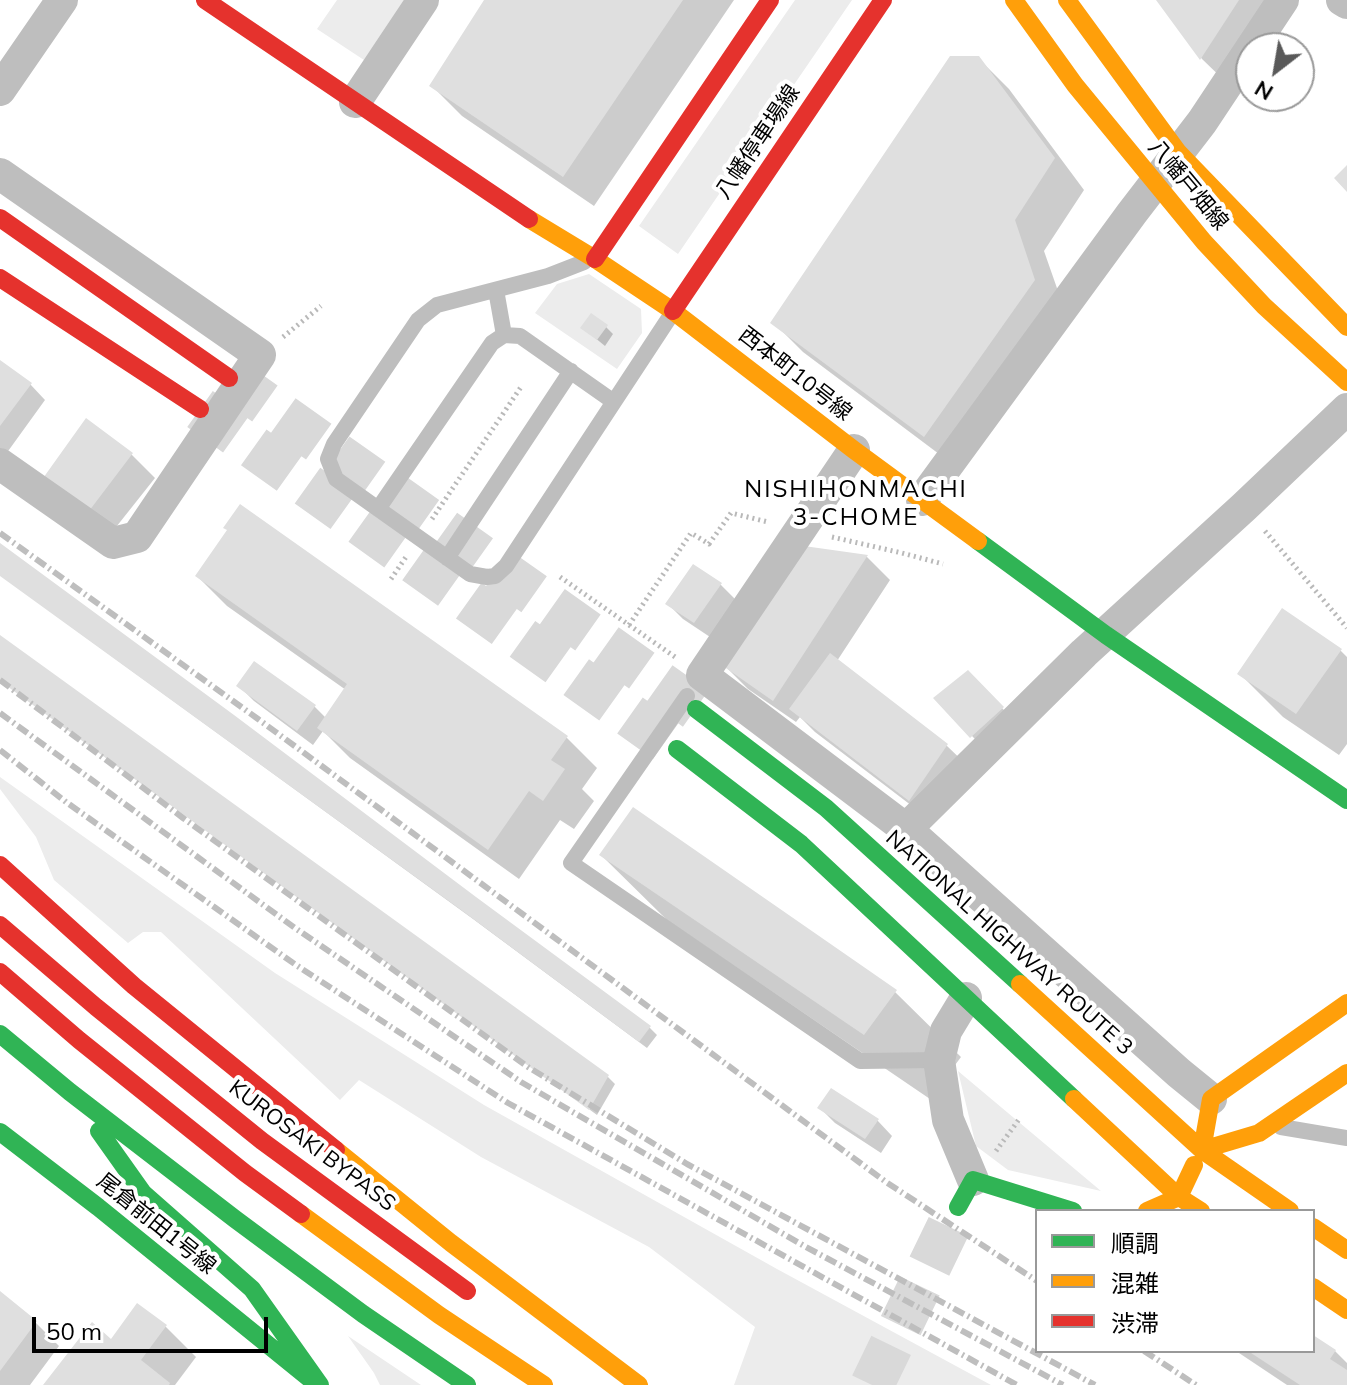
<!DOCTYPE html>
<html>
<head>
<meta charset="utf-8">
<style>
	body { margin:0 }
	#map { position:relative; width:1347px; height:1385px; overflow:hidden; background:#fff; font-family:Mulish,"Noto Sans JP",sans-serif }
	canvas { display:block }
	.legend { position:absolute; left:1035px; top:1209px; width:280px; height:144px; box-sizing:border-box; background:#fff; border:2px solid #999; margin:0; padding:10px 14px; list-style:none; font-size:24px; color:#000 }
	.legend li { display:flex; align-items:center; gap:16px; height:40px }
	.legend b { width:40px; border:2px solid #999 }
	.north { position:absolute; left:1235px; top:32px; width:80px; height:80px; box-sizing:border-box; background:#fff; border:2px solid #999; border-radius:50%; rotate:211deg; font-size:22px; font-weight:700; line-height:32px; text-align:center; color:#000 }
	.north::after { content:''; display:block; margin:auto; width:28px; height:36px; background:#595959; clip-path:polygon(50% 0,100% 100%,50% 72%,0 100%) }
	.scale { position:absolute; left:32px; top:1317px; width:236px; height:36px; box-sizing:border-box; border:4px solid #000; border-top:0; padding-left:10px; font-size:24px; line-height:28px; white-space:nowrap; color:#000; -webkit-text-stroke:6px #fff; paint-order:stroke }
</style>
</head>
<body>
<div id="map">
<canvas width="1347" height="1385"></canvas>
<ul class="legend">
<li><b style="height:10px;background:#30b455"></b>順調</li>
<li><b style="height:10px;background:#ff9f0a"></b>混雑</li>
<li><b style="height:10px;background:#e5322d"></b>渋滞</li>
</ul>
<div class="north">N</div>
<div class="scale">50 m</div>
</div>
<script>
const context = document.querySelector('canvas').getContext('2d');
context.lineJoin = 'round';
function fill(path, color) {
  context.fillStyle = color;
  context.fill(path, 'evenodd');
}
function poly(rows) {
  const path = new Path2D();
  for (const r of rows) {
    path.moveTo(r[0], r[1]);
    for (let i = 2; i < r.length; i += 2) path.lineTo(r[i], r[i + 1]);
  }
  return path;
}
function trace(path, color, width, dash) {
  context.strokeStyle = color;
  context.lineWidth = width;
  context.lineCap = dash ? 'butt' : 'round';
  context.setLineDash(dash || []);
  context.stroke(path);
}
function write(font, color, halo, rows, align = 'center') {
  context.font = font + ' Mulish,"Noto Sans JP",sans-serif';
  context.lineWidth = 8;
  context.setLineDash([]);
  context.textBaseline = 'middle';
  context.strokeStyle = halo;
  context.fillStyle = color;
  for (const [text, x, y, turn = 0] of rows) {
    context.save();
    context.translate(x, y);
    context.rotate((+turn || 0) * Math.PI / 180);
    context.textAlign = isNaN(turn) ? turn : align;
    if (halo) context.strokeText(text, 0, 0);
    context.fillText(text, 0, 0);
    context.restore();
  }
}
const green = poly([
	[337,0,406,0,364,60,317,29],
	[795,0,852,0,678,254,639,226],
	[589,274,641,309,642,333,617,369,535,313,557,284],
	[0,777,275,973,484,1105,777,1269,991,1385,734,1385,755,1327,649,1247,481,1157,359,1080,340,1100,161,932,143,932,128,943,54,880,36,837,0,789],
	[958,1071,1101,1191,1008,1170,976,1146],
	[348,1336,421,1385,380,1385,374,1373]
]);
const shadow = poly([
	[486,0,734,0,594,206,462,116,432,86],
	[1158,0,1288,0,1232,88,1202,59],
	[978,58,1009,89,1084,190,1044,251,1065,311,955,466,803,352,773,322],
	[606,327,613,334,605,346,583,328],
	[0,362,30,384,45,400,6,454,0,450],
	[87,420,132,455,155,478,109,536,66,504],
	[0,545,650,1028,657,1035,647,1048,473,919,0,575],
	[804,549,867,557,890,580,837,661,947,746,970,768,933,822,815,732,800,717,796,722,748,689,725,666],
	[693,566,721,585,736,600,710,637,683,619,668,604],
	[197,576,567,738,597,768,582,789,594,801,574,829,560,820,519,879,350,758,323,731,313,745,254,701,239,686,314,706,326,718,346,690,227,606],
	[0,638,608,1077,615,1084,597,1115,0,680],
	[1340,650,1347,657,1347,744,1339,755,1283,717,1240,674],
	[967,673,1017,723,987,751,972,736],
	[601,855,895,992,961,1057,930,1099,667,920],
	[820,1108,877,1120,892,1136,881,1153,835,1123],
	[0,1294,36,1323,59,1346,30,1385,0,1385],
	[138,1305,166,1327,196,1357,175,1385,46,1385,111,1342],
	[1313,1337,1335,1351,1347,1363,1347,1385,1287,1385,1236,1351,1313,1351]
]);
const building = poly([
	[484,0,683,0,563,177,429,86],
	[1156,0,1239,0,1200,60],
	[950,56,979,56,1055,158,1015,220,1035,280,924,437,770,323],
	[1347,165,1347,192,1334,178],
	[591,313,608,325,597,340,580,328],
	[0,360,32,383,0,426],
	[86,418,133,453,86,515,41,481],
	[240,504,568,736,551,760,565,769,543,801,529,791,488,850,317,728,347,684,195,576,227,530,223,528],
	[0,543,234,715,476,897,651,1026,639,1042,464,912,0,576],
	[804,546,868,555,773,701,723,666],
	[693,564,722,583,694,623,665,604],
	[1282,608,1342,649,1296,714,1237,674],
	[0,635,609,1075,589,1110,0,681],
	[830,653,948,744,909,801,789,709],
	[254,661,316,705,297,731,236,686],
	[968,670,1004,707,970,738,933,698],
	[633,807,897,990,864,1035,599,855],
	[831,1088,879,1119,865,1139,817,1108],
	[0,1291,37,1321,0,1371],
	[137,1303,167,1325,141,1360,170,1383,169,1385,43,1385,92,1322,111,1339],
	[1313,1335,1336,1350,1330,1359,1347,1370,1347,1385,1300,1385,1248,1351,1313,1351]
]);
const secondaryTunnel = poly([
	[872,1385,958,1207]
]);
const highwayTunnel = poly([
	[229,378,696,709],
	[200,409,677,749]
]);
const path = poly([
	[283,337,321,306],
	[432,519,521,387],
	[1265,531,1347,628],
	[832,537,902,553,943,564],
	[560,577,678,659],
	[391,579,406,557],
	[629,625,691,533,709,544,731,513,768,522],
	[996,1151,1020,1118]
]);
const lane = poly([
	[584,262,548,276,437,305,418,320,334,444,328,459,336,479,470,574,487,577,495,576,506,566,673,312],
	[496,290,504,335],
	[378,509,492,343,504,335,520,336,614,402],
	[447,558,571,371],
	[687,696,571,863,860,1061,939,1060],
	[1281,1127,1347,1138]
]);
const street = poly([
	[1342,0,1347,3],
	[0,90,62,0],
	[355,102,423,0],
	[0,174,260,355,137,537,113,543,0,464],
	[854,450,702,675,906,829,1179,1073,1211,1099],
	[922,500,1132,213,1202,122,1283,0],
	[906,829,1084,653,1244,507,1347,409],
	[966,998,946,1031,939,1060,948,1120,973,1180]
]);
const fast = poly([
	[978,541,1106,635,1347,800],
	[696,709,826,808,1020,984],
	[677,749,801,844,1074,1099],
	[0,1034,70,1092,235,1219,363,1314,467,1385],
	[99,1131,143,1193,252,1289,320,1385],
	[0,1132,98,1207,309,1378],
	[958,1207,973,1180,1073,1211]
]);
const slow = poly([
	[1014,0,1075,85,1204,242,1264,306,1347,382],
	[1067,0,1178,152,1347,327],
	[529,219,595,259,673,311,854,450,978,541],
	[1020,984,1202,1150,1290,1211],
	[1347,1003,1211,1099,1202,1150,1259,1133,1347,1073],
	[1074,1099,1179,1197,1201,1211],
	[336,1150,451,1243,639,1385],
	[1147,1211,1179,1197,1194,1165],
	[301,1214,439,1315,544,1385],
	[1313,1227,1347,1250],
	[1313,1287,1347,1310]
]);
const jam = poly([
	[205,0,529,219],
	[0,218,229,378],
	[595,259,770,0],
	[0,278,200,409],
	[673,311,883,0],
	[0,865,134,986,336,1150],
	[0,925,96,1007,262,1141,467,1291],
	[0,972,79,1040,245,1173,301,1214]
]);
const rail = poly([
	[0,533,258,719,886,1182,1037,1281],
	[0,680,183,818,528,1067,687,1164,1095,1385],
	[0,713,295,928,521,1082,806,1247,1063,1385],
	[0,750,66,802,296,965,508,1103,1017,1385],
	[1144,1351,1196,1385]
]);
const streetNames = [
	["八幡停車場線",758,142,-56],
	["八幡戸畑線",1188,185,50],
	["西本町10号線",795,374,38],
	["NATIONAL HIGHWAY ROUTE 3",1009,943,42],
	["KUROSAKI BYPASS",312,1146,37],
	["尾倉前田1号線",156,1224,39]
];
const neighbourhoodNames = [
	["NISHIHONMACHI",856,490],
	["3-CHOME",856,518]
];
fill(green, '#ececec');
fill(shadow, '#0003');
fill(building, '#dfdfdf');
trace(secondaryTunnel, '#d9d9d9', 44, [44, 22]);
trace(highwayTunnel, '#d9d9d9', 44, [44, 22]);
trace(path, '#b9b9b9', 5, [2, 4]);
trace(lane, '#bebebe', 16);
trace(street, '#bebebe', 32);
trace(fast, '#30b455', 18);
trace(slow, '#ff9f0a', 18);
trace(jam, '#e5322d', 18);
trace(rail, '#bebebe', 6, [12, 4, 2, 4]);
write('22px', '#000', '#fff', streetNames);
context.letterSpacing = '2px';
write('24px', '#000', '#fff', neighbourhoodNames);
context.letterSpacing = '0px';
</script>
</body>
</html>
